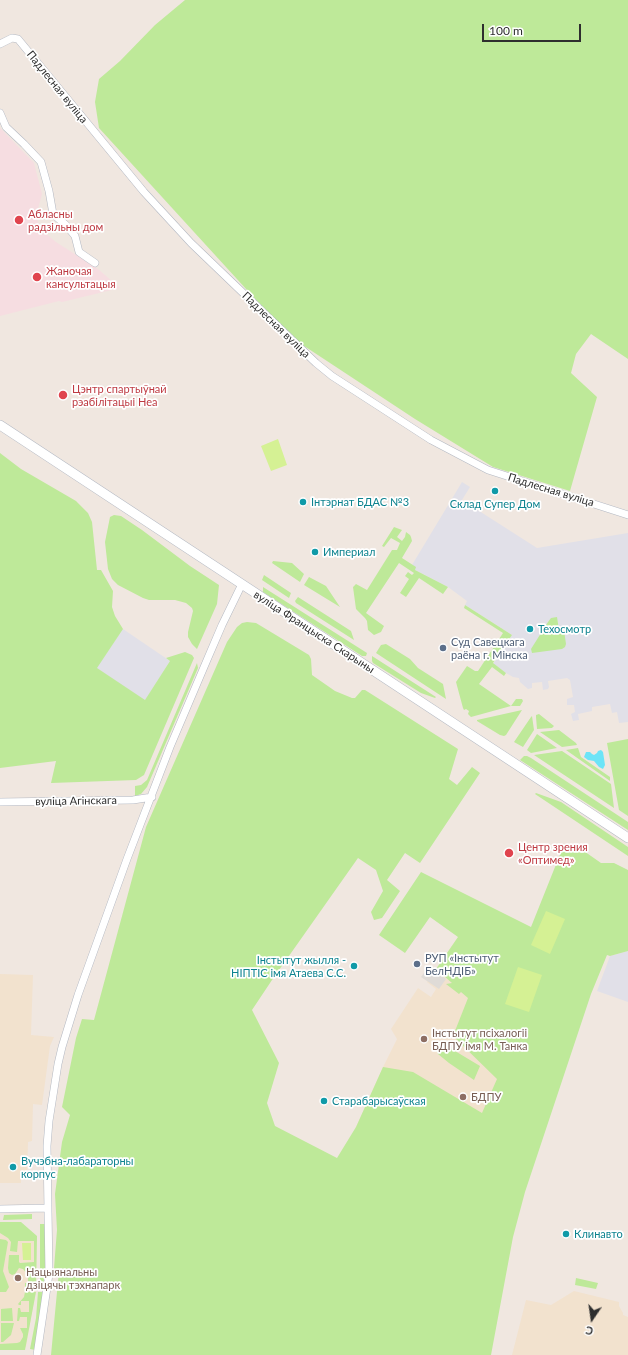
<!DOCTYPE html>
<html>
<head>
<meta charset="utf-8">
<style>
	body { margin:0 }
	#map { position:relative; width:628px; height:1355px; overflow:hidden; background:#f0e7e0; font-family:Lato,sans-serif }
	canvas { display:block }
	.north { position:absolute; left:572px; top:1299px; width:40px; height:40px; -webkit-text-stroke:3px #fff; paint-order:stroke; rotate:193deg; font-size:11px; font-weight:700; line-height:16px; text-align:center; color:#2e2e2e }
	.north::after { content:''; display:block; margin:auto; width:14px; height:18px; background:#2e2e2e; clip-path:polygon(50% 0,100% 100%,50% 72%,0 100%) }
	.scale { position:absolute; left:482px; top:24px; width:99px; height:18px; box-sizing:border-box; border:2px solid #2e2e2e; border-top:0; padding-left:5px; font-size:12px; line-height:14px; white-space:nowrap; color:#2e2e2e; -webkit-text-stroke:3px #fff; paint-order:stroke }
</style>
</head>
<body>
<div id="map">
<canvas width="628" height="1355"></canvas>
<div class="north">С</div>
<div class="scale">100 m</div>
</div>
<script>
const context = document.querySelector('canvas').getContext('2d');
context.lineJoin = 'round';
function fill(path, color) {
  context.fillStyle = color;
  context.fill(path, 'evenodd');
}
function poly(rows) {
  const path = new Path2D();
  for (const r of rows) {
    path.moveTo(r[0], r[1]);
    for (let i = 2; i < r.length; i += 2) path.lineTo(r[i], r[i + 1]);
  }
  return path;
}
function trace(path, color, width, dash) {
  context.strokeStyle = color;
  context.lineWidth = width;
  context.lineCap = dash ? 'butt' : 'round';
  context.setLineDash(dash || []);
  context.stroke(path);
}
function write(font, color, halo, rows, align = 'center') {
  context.font = font + ' Lato,sans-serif';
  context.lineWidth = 3.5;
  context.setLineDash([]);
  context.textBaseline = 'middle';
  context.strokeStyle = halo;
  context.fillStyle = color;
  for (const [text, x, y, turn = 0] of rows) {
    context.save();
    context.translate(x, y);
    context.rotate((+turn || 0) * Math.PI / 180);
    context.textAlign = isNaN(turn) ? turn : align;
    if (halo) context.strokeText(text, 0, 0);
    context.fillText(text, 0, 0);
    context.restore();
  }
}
const industrial = poly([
	[462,482,470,487,462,500,537,548,628,533,628,722,619,723,617,712,612,713,610,704,592,707,592,711,578,714,579,720,573,721,571,714,575,712,574,705,567,705,567,699,573,697,570,680,567,678,548,681,549,687,548,689,543,690,542,682,532,683,532,688,528,689,520,682,519,678,513,677,506,673,493,664,512,635,465,605,467,601,448,587,415,570,412,565],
	[123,629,170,661,145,701,96,668],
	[628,951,628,1002,597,991,610,956]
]);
const education = poly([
	[458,937,493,960,525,1192,356,1127,383,1067,397,1039,391,1029,418,988,431,997,436,989,427,982],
	[0,974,33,975,31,1035,54,1037,50,1046,42,1105,33,1104,32,1141,28,1142,27,1179,21,1179,21,1183,0,1183],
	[0,1226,37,1239,36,1290,26,1347,0,1347],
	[574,1291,619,1302,619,1306,623,1313,623,1315,628,1317,628,1355,512,1355,526,1300,551,1305]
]);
const medical = poly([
	[0,128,34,163,42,194,36,216,39,225,45,233,56,242,98,269,120,288,62,302,59,301,0,316]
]);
const green = poly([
	[185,0,628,0,628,359,591,334,576,354,571,373,597,397,570,491,493,467,415,419,289,336,99,128,95,102,99,79,120,61,155,25],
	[0,453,21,469,76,501,88,513,92,522,97,570,101,570,113,591,112,607,115,616,123,629,97,668,145,700,170,661,166,658,185,652,192,655,194,658,144,775,136,780,51,783,56,761,0,768],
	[114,515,121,516,142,530,190,566,219,585,217,604,197,649,192,644,188,637,188,632,193,611,192,608,186,603,175,600,149,600,143,598,118,585,112,579,108,569,105,542,110,517],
	[394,527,402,530,397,537,402,541,405,537,406,532,410,535,411,537,412,541,402,558,416,567,415,570,448,587,443,594,419,578,406,597,400,593,409,579,405,576,408,572,412,575,414,573,399,563,366,613,384,626,381,632,374,635,368,630,367,621,365,618,356,609,353,587,356,584,367,590,392,550,397,550,400,543,391,538,384,547,382,546],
	[273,561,292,563,304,574,300,582,272,563],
	[264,575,291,593,289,598,262,580],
	[309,577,326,586,340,607,304,585],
	[263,587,367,653,366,656,362,656,263,592],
	[298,597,351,631,354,640,296,603,295,601],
	[465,605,512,635,493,663,506,673,504,676,492,667,479,684,511,706,516,699,522,699,523,701,520,706,511,706,471,717,468,714,469,711,466,709,464,710,463,708,456,682,467,666,475,671,478,671,503,633,464,608],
	[557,617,559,630,564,630,566,644,565,647,562,649,532,653,531,649,548,622,551,618],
	[247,622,256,623,309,655,311,659,312,675,335,691,352,698,355,698,362,690,365,690,458,749,449,779,457,785,472,767,480,773,420,863,405,853,387,880,400,891,382,918,374,920,371,912,383,891,376,870,358,858,272,980,252,1010,279,1063,267,1103,275,1126,337,1158,356,1127,383,1067,413,1072,482,1113,497,1079,453,1036,468,998,461,992,459,994,446,984,452,983,436,969,458,937,430,917,405,953,379,935,421,872,531,927,563,847,581,849,601,863,614,863,628,870,628,951,610,956,607,955,591,994,525,1192,513,1237,491,1355,51,1355,59,1271,54,1268,57,1230,55,1194,62,1142,70,1115,62,1107,76,1038,82,1019,94,1020,146,827,227,642,237,627,242,623],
	[386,644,410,659,418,668,443,684,446,699,376,653,381,645],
	[372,656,436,697,435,698,421,693,373,663,372,661],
	[197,663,198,668,147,787,141,794,135,796,135,786,141,785,147,780],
	[522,710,506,735,504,736,500,735,477,721,477,720],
	[539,714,554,726,552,728,537,729,536,717,536,715],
	[532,716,534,730,523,747,514,742,531,717],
	[559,730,576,743,577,745,562,747,540,732],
	[537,734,557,748,531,753,527,750],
	[628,739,628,816,619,810,607,743],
	[578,748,581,757,610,777,610,781,566,750],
	[562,751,611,784,614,808,534,755],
	[524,756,527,756,531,758,628,822,628,830,520,760],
	[536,793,561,802,628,847,628,856,535,794],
	[446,1041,450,1048,480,1066,474,1080,449,1063,438,1054,434,1045],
	[32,1214,32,1219,3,1220,4,1215],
	[0,1222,21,1222,37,1236,36,1289,25,1289,25,1283,28,1283,28,1275,23,1269,19,1268,15,1274,12,1275,9,1273,8,1268,9,1255,19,1255,19,1262,20,1263,34,1262,34,1241,18,1241,17,1252,10,1251,11,1242,8,1238,0,1233],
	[40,1224,46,1224,46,1269,43,1289,40,1289],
	[0,1239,6,1240,8,1242,3,1271,9,1287,6,1292,0,1292],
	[576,1278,598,1283,596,1289,575,1285],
	[25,1292,36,1292,25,1350,0,1350,0,1344,17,1343,20,1342,23,1337,23,1334,20,1328,27,1328,27,1317,20,1317,19,1321,17,1321,18,1308,20,1308,21,1312,29,1312,29,1301,21,1301,21,1305,19,1305,18,1304,24,1297],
	[38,1292,43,1292,35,1350,30,1349,36,1318],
	[12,1308,13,1321,1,1321,1,1309],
	[1,1323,14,1323,11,1335,3,1342,1,1342]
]);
const pitch = poly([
	[278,439,287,465,271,471,261,446],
	[546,911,565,919,550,954,531,945],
	[518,967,542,975,529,1012,505,1004],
	[22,1243,31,1243,31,1260,23,1260]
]);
const plaza = poly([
	[429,966,446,979,439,989,421,977]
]);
const water = poly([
	[601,750,603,752,605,765,603,769,599,767,594,761,588,760,584,757,586,752,590,752,592,754,594,755,597,753,598,751]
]);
const minor = poly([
	[0,44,12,38,18,39,144,192,191,243,316,363,332,376,431,440,488,470,628,515],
	[0,113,6,127,24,144,41,162,49,191,53,214,66,225,75,236,79,252,95,263],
	[0,802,133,800,152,797],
	[0,1209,48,1208],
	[37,1355,49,1274,47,1146,49,1121,58,1064,62,1047,78,995,127,859,170,747,207,660,222,625,242,584]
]);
const secondary = poly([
	[0,425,628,838]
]);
const markers = [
	[19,220,5,"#e0444e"],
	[37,277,5,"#e0444e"],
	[63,395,5,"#e0444e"],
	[495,491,4,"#0f9aa8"],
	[303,502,4,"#0f9aa8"],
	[315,552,4,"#0f9aa8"],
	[530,629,4,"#0f9aa8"],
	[443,648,4,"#5c6f8a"],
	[509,853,5,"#e0444e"],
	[417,964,4,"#5c6f8a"],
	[354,966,4,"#0f9aa8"],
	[424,1039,4,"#8d6e63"],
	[463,1097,4,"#8d6e63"],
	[324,1101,4,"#0f9aa8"],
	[13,1167,4,"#0f9aa8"],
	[566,1234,4,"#0f9aa8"],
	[18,1278,4,"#8d6e63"]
];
const streetNames = [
	["Падлесная вуліца",57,87,51],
	["Падлесная вуліца",276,325,44],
	["Падлесная вуліца",551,490,17],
	["вуліца Францыска Скарыны",314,632,33],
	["вуліца Агінскага",76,801,-1]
];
const healthNames = [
	["Абласны",28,214],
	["радзільны дом",28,227],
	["Жаночая",46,271],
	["кансультацыя",46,284],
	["Цэнтр спартыўнай",72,389],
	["рэабілітацыі Неа",72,402],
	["Центр зрения",518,847],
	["«Оптимед»",518,860]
];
const cultureNames = [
	["Інтэрнат БДАС №3",311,502],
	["Склад Супер Дом",495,504,"center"],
	["Империал",323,552],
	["Техосмотр",538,629],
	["Інстытут жылля -",346,960,"right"],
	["НІПТІС імя Атаева С.С.",346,973,"right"],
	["Старабарысаўская",332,1101],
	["Вучэбна-лабараторны",21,1161],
	["корпус",21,1174],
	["Клинавто",574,1234]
];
const serviceNames = [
	["Суд Савецкага",451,642],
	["раёна г. Мінска",451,655],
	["РУП «Інстытут",425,958],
	["БелНДІБ»",425,971]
];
const educationNames = [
	["Інстытут псіхалогіі",432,1033],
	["БДПУ імя М. Танка",432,1046],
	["БДПУ",471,1097],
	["Нацыянальны",26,1272],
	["дзіцячы тэхнапарк",26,1285]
];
fill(industrial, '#e1e0e8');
fill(education, '#f2e2ce');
fill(medical, '#f6dde1');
fill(green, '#bee999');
fill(pitch, '#d5f194');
fill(plaza, '#dfdbd7');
fill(water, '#6de4f7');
trace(minor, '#b3b8c2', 8);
trace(secondary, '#b3b8c2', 10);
trace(minor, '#fff', 7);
trace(secondary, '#fff', 9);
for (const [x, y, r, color] of markers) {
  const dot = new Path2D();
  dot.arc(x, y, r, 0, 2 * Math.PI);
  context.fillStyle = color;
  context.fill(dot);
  trace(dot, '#fff', 1.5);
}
write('11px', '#2e2e2e', '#fff', streetNames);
write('11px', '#be3a42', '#fff', healthNames, 'left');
write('11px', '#0d838f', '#fff', cultureNames, 'left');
write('11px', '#4e5e75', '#fff', serviceNames, 'left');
write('11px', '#785e54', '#fff', educationNames, 'left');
</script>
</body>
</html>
